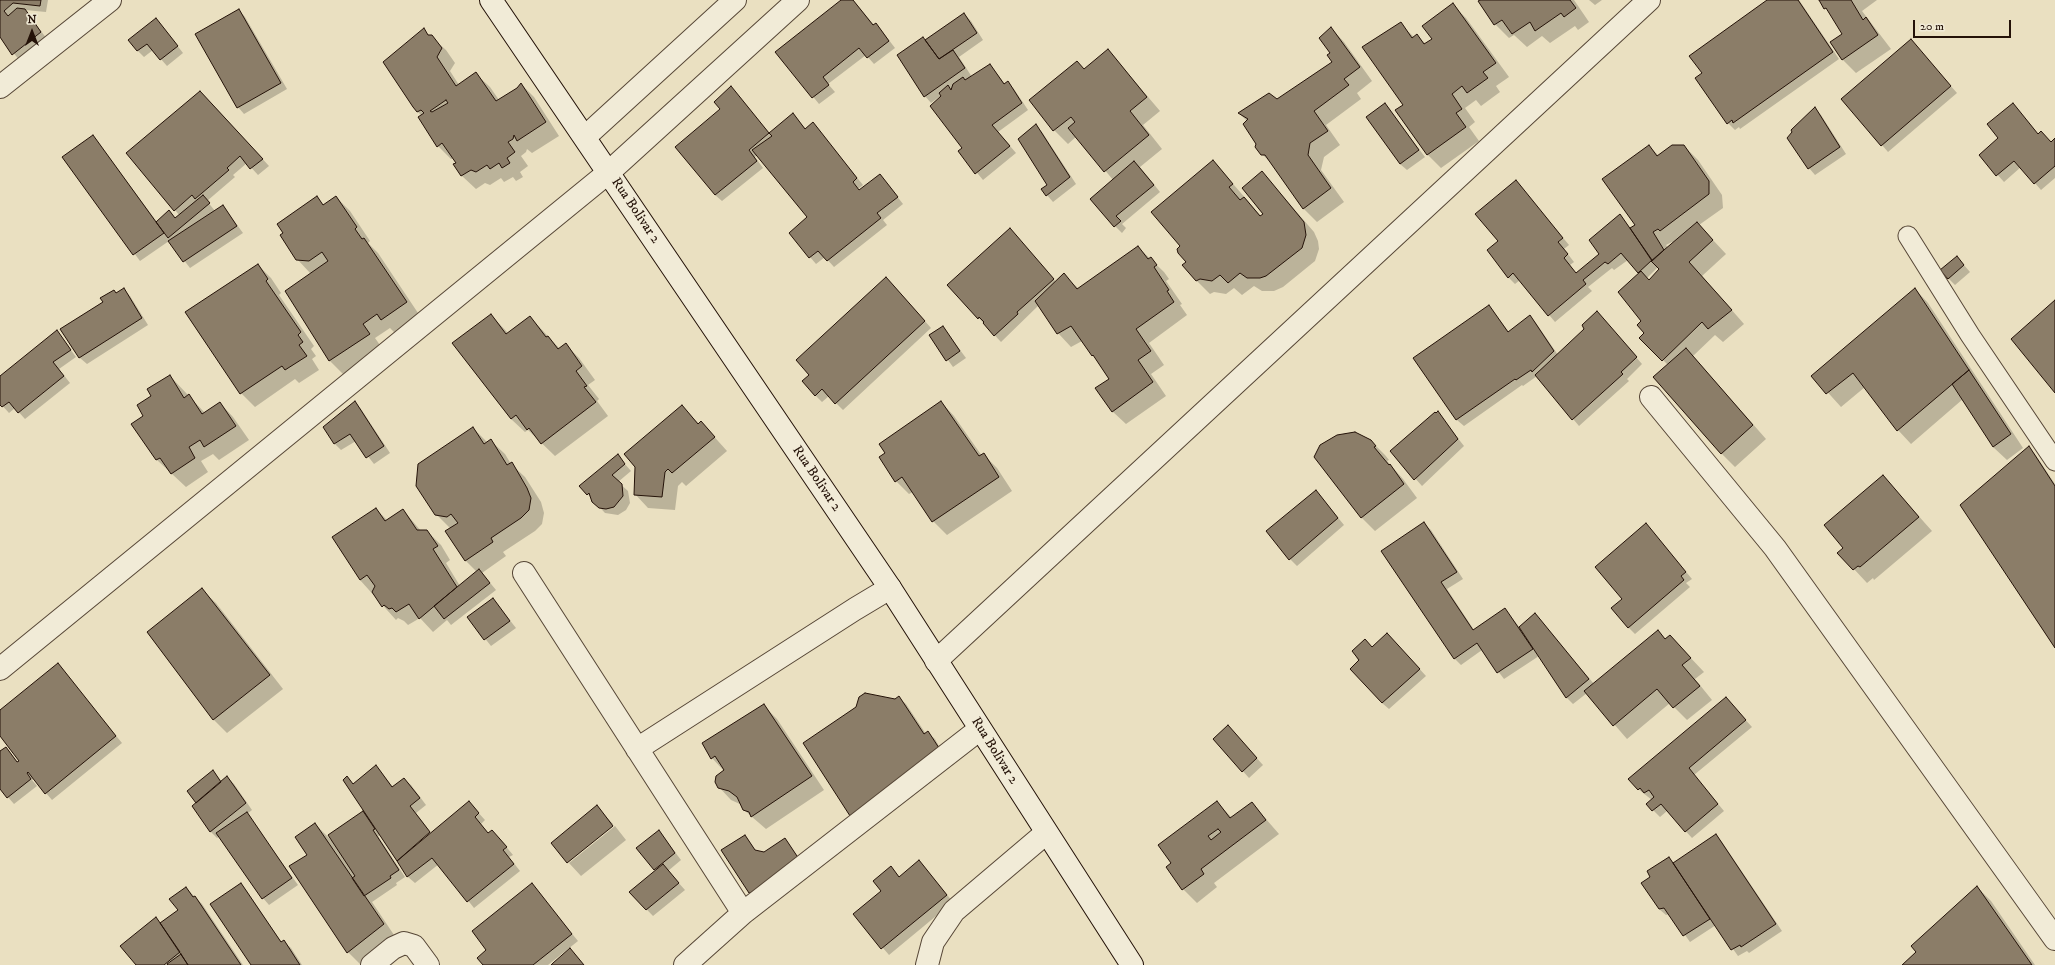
<!DOCTYPE html>
<html>
<head>
<meta charset="utf-8">
<style>
	body { margin:0 }
	#map { position:relative; width:2055px; height:965px; overflow:hidden; background:#eae0c1; font-family:"IM FELL DW Pica",serif }
	canvas { display:block }
	.north { position:absolute; left:12px; top:12px; width:40px; height:40px; -webkit-text-stroke:3px #f1ebd7; paint-order:stroke; rotate:0deg; font-size:11px; font-weight:700; line-height:16px; text-align:center; color:#241208 }
	.north::after { content:''; display:block; margin:auto; width:14px; height:18px; background:#241208; clip-path:polygon(50% 0,100% 100%,50% 72%,0 100%) }
	.scale { position:absolute; left:1913px; top:20px; width:98px; height:18px; box-sizing:border-box; border:2px solid #241208; border-top:0; padding-left:5px; font-size:12px; line-height:14px; white-space:nowrap; color:#241208; -webkit-text-stroke:3px #f1ebd7; paint-order:stroke }
</style>
</head>
<body>
<div id="map">
<canvas width="2055" height="965"></canvas>
<div class="north">N</div>
<div class="scale">20 m</div>
</div>
<script>
const context = document.querySelector('canvas').getContext('2d');
context.lineJoin = 'round';
function fill(path, color) {
  context.fillStyle = color;
  context.fill(path, 'evenodd');
}
function poly(rows) {
  const path = new Path2D();
  for (const r of rows) {
    path.moveTo(r[0], r[1]);
    for (let i = 2; i < r.length; i += 2) path.lineTo(r[i], r[i + 1]);
  }
  return path;
}
function trace(path, color, width, dash) {
  context.strokeStyle = color;
  context.lineWidth = width;
  context.lineCap = dash ? 'butt' : 'round';
  context.setLineDash(dash || []);
  context.stroke(path);
}
function write(font, color, halo, rows, align = 'center') {
  context.font = font + ' "IM FELL DW Pica",serif';
  context.lineWidth = 3;
  context.setLineDash([]);
  context.textBaseline = 'middle';
  context.strokeStyle = halo;
  context.fillStyle = color;
  for (const [text, x, y, turn = 0] of rows) {
    context.save();
    context.translate(x, y);
    context.rotate((+turn || 0) * Math.PI / 180);
    context.textAlign = isNaN(turn) ? turn : align;
    if (halo) context.strokeText(text, 0, 0);
    context.fillText(text, 0, 0);
    context.restore();
  }
}
const shadow = poly([
	[0,0,48,0,46,12,25,10,47,39,20,61,0,36],
	[843,0,853,0,874,25,875,24,882,31,895,48,874,64,866,55,828,84,835,92,819,104,777,52],
	[1481,0,1574,0,1589,22,1578,30,1575,26,1550,43,1542,36,1527,47,1514,35,1509,38,1495,24,1480,1],
	[1589,0,1602,0,1595,5],
	[1769,0,1799,0,1839,59,1740,129,1739,127,1735,130,1728,123,1703,74],
	[1820,0,1877,0,1862,11,1891,49,1856,73,1843,60,1831,43,1843,34,1832,15],
	[1453,5,1466,18,1509,77,1496,86,1500,92,1481,106,1476,100,1465,108,1475,122,1469,127,1479,141,1441,168,1428,155,1405,105,1400,24,1414,37,1417,36,1426,44,1433,39],
	[239,10,245,17,287,89,244,114,238,107],
	[964,14,971,21,983,40,959,57,972,77,990,65,1005,84,1008,83,1014,89,1028,110,998,132,1016,153,983,180,959,151,964,148,940,99,939,97,931,103,925,96,926,41],
	[162,26,183,53,167,66,153,50,144,57,137,50],
	[1331,28,1344,42,1372,81,1357,93,1361,99,1326,125,1340,145,1324,157,1321,170,1344,202,1317,222,1303,208,1274,166,1262,154,1247,121,1240,114,1277,101,1334,62,1331,53],
	[423,30,446,50,455,63,450,71,459,85,476,74,490,87,499,100,518,89,521,84,534,97,559,136,532,153,527,149,526,152,521,156,528,166,520,172,523,177,516,181,513,177,504,182,501,178,490,185,485,183,476,189,462,176,455,165,457,163,454,158,451,159,438,146,422,116,413,107],
	[1911,41,1957,93,1888,152,1882,145],
	[1108,50,1160,111,1143,125,1162,149,1140,167,1160,192,1122,224,1126,228,1122,233,1115,226,1113,180,1077,136,1068,144,1054,130,1031,101,1084,70],
	[731,87,769,134,793,115,806,129,813,123,863,185,858,189,860,191,886,182,903,204,883,220,887,225,834,267,825,257,816,264,810,257,808,217,757,155,755,157,763,168,722,201,715,195,722,109],
	[1385,104,1425,157,1407,170,1400,164],
	[2013,104,2038,134,2051,143,2055,139,2055,178,2041,190,2021,167,2004,182,1980,155,2000,138],
	[216,108,269,166,258,175,247,163,233,175,235,177,207,201,215,211,223,206,243,233,190,268,169,241,140,261,64,158,93,136,157,222,169,212,176,219,180,216,175,210],
	[1815,109,1821,115,1846,154,1815,175,1809,168],
	[1035,126,1042,132,1076,184,1053,202,1047,195,1048,185],
	[1649,146,1659,156,1684,146,1698,160,1722,195,1723,208,1699,225,1726,254,1702,276,1744,324,1723,342,1715,335,1693,356,1766,439,1735,467,1721,453,1668,365,1641,338,1646,333,1642,321,1639,274,1628,260,1614,270,1612,268,1588,287,1592,291,1555,322,1520,280,1515,284,1508,277,1499,242,1516,181,1569,245,1564,249,1574,262,1570,265,1576,274,1600,254,1620,216,1631,229,1636,225],
	[1672,242,1674,243,1668,248,1666,245],
	[1658,267,1660,268,1650,281,1647,278],
	[1213,161,1261,216,1265,214,1262,172,1314,232,1318,241,1319,249,1315,261,1283,287,1274,291,1262,291,1254,286,1242,295,1234,288,1226,294,1214,292,1210,294,1196,280,1181,246],
	[336,197,350,211,370,241,368,243,378,253,420,316,395,333,390,328,375,338,382,348,343,374,330,361,286,291,311,274,297,259,317,198,324,205],
	[1016,236,1056,282,1064,275,1079,289,1138,247,1164,272,1169,279,1166,281,1182,304,1180,305,1187,315,1149,343,1164,365,1151,374,1166,396,1126,424,1112,411,1110,379,1098,361,1082,341,1071,347,1058,333,1039,305,1001,342,948,285],
	[1957,257,1970,272,1955,285,1948,278],
	[258,265,271,278,281,293,279,295,314,346,311,349,316,356,312,359,319,370,299,383,295,379,255,407,241,393],
	[893,285,931,328,843,410,829,396,822,402,815,395,810,375],
	[123,289,130,296,148,325,87,364,80,358,61,329],
	[1915,289,1928,303,2023,448,2007,460,1993,447,1963,399,1911,444,1898,430,1865,387,1841,407,1813,376],
	[1489,306,1509,332,1530,316,1536,323,1558,355,1585,329,1597,312,1642,364,1627,379,1629,381,1579,426,1537,376,1523,386,1522,385,1464,426,1457,420,1415,359],
	[491,315,508,333,530,317,560,349,566,345,579,358,595,380,588,385,599,399,597,401,608,416,555,456,528,430,525,432,511,419,453,344],
	[57,331,76,357,59,369,70,383,25,419,15,408,9,413,0,403,0,377],
	[948,334,966,358,953,367,930,335],
	[170,376,205,413,220,403,233,417,249,440,219,460,213,454,201,461,208,472,186,487,157,460,133,424,145,416,153,396],
	[941,402,954,416,982,456,984,455,997,468,1012,491,947,535,933,521,913,492,909,494,896,481],
	[355,403,361,409,390,453,374,464,356,441,341,450,335,444],
	[682,406,699,424,701,422,727,451,686,486,682,482,678,486,675,510,648,508,635,494],
	[1438,413,1464,446,1422,486,1391,451],
	[473,428,488,443,491,441,505,454,511,464,525,477,541,502,544,513,542,524,535,531,503,552,506,556,482,573,496,590,451,625,447,620,433,632,420,618,408,625,404,621,398,618,396,620,360,580,376,509,387,520,403,510,421,531,427,531,441,545,450,560,446,563,460,586,477,572,466,561,446,532,451,529,436,514],
	[1371,441,1385,455,1389,460,1387,461,1403,479,1417,498,1375,531,1361,517],
	[2029,448,2035,454,2055,484,2055,646],
	[618,456,631,471,618,482,628,491,630,503,626,510,618,515,605,513,581,487],
	[1883,476,1932,531,1874,580,1873,578,1867,583,1839,553,1845,548],
	[1322,498,1344,525,1297,566,1290,559],
	[1424,524,1431,530,1463,579,1447,589,1474,630,1505,609,1520,628,1541,621,1594,684,1658,631,1666,640,1670,636,1704,672,1695,679,1712,700,1687,720,1670,703,1627,739,1587,693,1573,704,1567,698,1539,656,1504,679,1482,650,1461,665,1454,658],
	[1652,531,1692,579,1686,583,1690,587,1635,634,1628,627,1623,599],
	[202,590,216,603,283,689,227,733,213,719],
	[493,599,516,628,491,646,468,617],
	[1394,641,1426,676,1389,709,1382,703,1356,657,1373,648],
	[58,665,122,743,52,800,34,779,32,780,37,786,14,804,0,788,0,753,6,748,18,762,21,761,0,734,0,711],
	[899,698,906,704,926,734,928,733,935,739,944,755,859,825,895,701],
	[1732,705,1752,727,1694,775,1724,811,1692,838,1667,811,1660,817,1653,810,1652,800,1638,789],
	[764,706,777,719,824,790,766,829,744,810,742,805,731,800,718,786,724,771,712,758],
	[1234,733,1263,765,1249,778,1214,739],
	[376,766,393,787,404,779,411,785,426,805,416,813,431,833,475,809,485,820,481,824,489,834,492,831,499,838,513,855,509,857,520,871,474,908,439,864,415,883,408,877,381,835,378,836,405,877,396,883,397,885,372,902,396,938,361,965,348,952,308,855,315,824,332,841,329,835,365,811,347,778,354,785],
	[213,771,222,782,227,777,234,784,252,810,247,814,298,885,269,905,263,898,220,836,217,838,211,832,194,806,197,803],
	[1217,802,1232,818,1252,803,1279,834,1214,883,1217,887,1197,903,1183,889,1172,863],
	[597,807,613,824,568,862,552,843],
	[615,826,626,840,581,876,569,863],
	[659,831,681,860,668,871,685,890,653,916,630,892,657,871,655,869],
	[1716,835,1722,842,1782,931,1749,953,1747,951,1738,956,1716,925,1690,942,1670,914,1666,915,1659,909,1651,878,1669,858,1674,863],
	[745,836,757,852,765,853,785,840,807,869,768,900],
	[919,861,953,902,889,955,854,914,883,892,891,868,900,877],
	[241,884,247,891,282,943,284,942,291,948,302,965,252,965],
	[532,885,578,941,548,965,484,965,487,950],
	[1977,887,1991,901,2035,965,1903,965],
	[186,888,202,904,243,965,137,965,155,918,161,923,179,911]
]);
const building = poly([
	[0,0,41,0,40,6,13,3,4,11,8,16,17,8,25,9,41,32,12,55,0,37,0,0],
	[841,0,853,0,873,25,876,23,889,41,867,58,859,48,823,77,829,85,812,98,775,52,841,0],
	[1480,0,1570,0,1576,8,1564,17,1561,13,1535,31,1530,22,1512,34,1502,20,1494,25,1478,1,1480,0],
	[1767,0,1798,0,1833,52,1733,123,1732,120,1727,124,1695,78,1702,73,1689,56,1767,0],
	[1819,0,1851,0,1863,20,1866,17,1878,35,1842,60,1830,42,1842,34,1826,8,1824,9,1819,0],
	[1453,3,1496,63,1483,72,1488,78,1467,93,1462,86,1452,94,1462,109,1456,113,1466,127,1427,155,1395,110,1403,105,1362,47,1401,22,1412,38,1417,34,1424,44,1432,39,1422,26,1453,3],
	[239,9,281,83,237,108,195,34,239,9],
	[964,13,977,33,939,59,925,40,964,13],
	[156,18,178,46,160,60,147,44,137,51,128,40,156,18],
	[1331,27,1360,67,1344,79,1349,85,1314,111,1328,131,1310,143,1308,155,1331,188,1303,209,1265,155,1261,155,1255,147,1256,144,1243,124,1248,119,1238,113,1269,93,1277,99,1332,62,1327,55,1330,53,1319,38,1331,27],
	[424,28,428,35,432,35,442,48,437,57,456,86,476,72,496,101,517,88,521,83,546,122,517,141,514,135,513,139,508,142,515,152,507,158,510,163,502,168,499,163,490,169,487,165,476,172,471,170,461,176,453,164,456,163,442,143,437,147,418,117,424,113,421,110,417,112,413,107,383,62,424,28],
	[446,100,448,103,432,112,430,111,446,100],
	[923,37,939,59,953,50,965,68,924,97,897,55,923,37],
	[1911,39,1951,86,1881,146,1841,99,1911,39],
	[1108,49,1147,97,1130,111,1149,135,1104,172,1068,128,1075,122,1071,117,1053,131,1029,100,1077,61,1084,69,1108,49],
	[990,64,1004,84,1008,81,1022,103,992,125,1010,146,975,174,958,151,962,148,930,106,941,96,939,93,948,85,951,90,953,84,963,77,965,80,990,64],
	[731,86,769,133,749,150,757,161,715,195,675,147,720,109,714,102,731,86],
	[200,91,263,159,250,169,240,156,227,168,229,170,195,199,192,195,174,211,126,153,200,91],
	[1385,103,1419,150,1400,164,1366,117,1385,103],
	[2013,103,2038,134,2041,131,2051,142,2055,138,2055,166,2034,184,2014,161,1996,176,1979,155,1998,138,1987,124,2013,103],
	[1815,107,1840,147,1808,169,1787,138,1792,132,1791,130,1815,107],
	[793,113,805,129,813,122,857,178,853,182,859,190,880,174,898,197,877,213,881,218,827,261,818,251,809,258,789,233,807,217,752,150,772,136,769,133,793,113],
	[1036,124,1070,177,1046,196,1041,189,1047,185,1018,139,1036,124],
	[93,135,164,233,133,255,62,157,93,135],
	[1649,145,1657,156,1672,145,1684,145,1709,181,1709,194,1660,231,1658,229,1653,232,1664,250,1652,261,1630,228,1635,225,1602,179,1649,145],
	[1213,160,1233,184,1229,187,1240,200,1244,197,1260,216,1263,214,1242,188,1262,171,1304,222,1306,235,1302,248,1266,276,1260,278,1247,278,1240,273,1228,283,1220,275,1212,281,1200,279,1196,281,1182,265,1186,262,1178,253,1177,249,1180,246,1151,212,1213,160],
	[1134,161,1154,185,1116,216,1121,221,1114,227,1090,199,1134,161],
	[1516,180,1563,238,1558,242,1568,254,1564,258,1576,273,1599,254,1589,240,1620,214,1652,260,1638,273,1621,253,1608,264,1605,262,1583,280,1586,284,1548,316,1513,273,1508,278,1487,250,1498,241,1475,214,1516,180],
	[203,195,210,203,168,238,156,222,169,210,175,218,203,195],
	[317,196,323,205,336,196,357,227,355,229,362,239,364,238,407,302,381,320,377,314,363,324,370,334,329,361,285,291,328,261,322,252,309,261,296,260,280,235,283,233,277,224,317,196],
	[223,205,237,226,183,262,168,241,223,205],
	[1697,222,1713,240,1689,262,1732,310,1708,329,1702,322,1662,361,1639,338,1644,333,1637,325,1641,321,1618,292,1641,271,1649,280,1659,269,1651,261,1697,222],
	[1010,228,1054,279,1017,312,1018,314,994,336,983,323,984,322,979,317,978,319,947,285,1010,228],
	[1138,246,1148,259,1151,257,1157,265,1154,267,1169,290,1167,291,1174,302,1136,329,1151,351,1138,360,1153,382,1112,412,1095,388,1109,379,1093,355,1092,356,1071,326,1057,334,1035,301,1064,273,1077,289,1138,246],
	[1957,256,1964,265,1948,279,1940,270,1957,256],
	[258,264,268,279,266,281,301,332,298,335,303,342,299,345,307,356,285,370,282,366,240,394,185,312,258,264],
	[886,277,925,321,835,404,822,389,815,396,802,381,809,375,796,360,886,277],
	[124,288,142,318,79,358,60,329,103,302,100,298,114,290,116,293,124,288],
	[1915,288,1969,370,1897,431,1853,373,1826,394,1811,376,1915,288],
	[2055,300,2055,393,2011,339,2055,300],
	[1489,305,1508,332,1530,315,1554,351,1532,372,1531,370,1516,380,1515,379,1456,420,1413,358,1489,305],
	[1597,311,1637,357,1621,372,1623,374,1572,420,1535,375,1584,329,1582,325,1597,311],
	[491,314,506,334,530,316,546,337,548,336,558,349,566,343,582,366,576,371,587,386,584,387,596,402,541,444,529,428,527,430,516,415,511,419,452,343,491,314],
	[943,326,960,351,946,361,929,335,943,326],
	[57,330,71,350,53,362,64,376,18,413,9,402,2,407,0,405,0,376,57,330],
	[1686,348,1753,425,1721,454,1653,377,1686,348],
	[1969,370,2011,434,1993,447,1952,384,1969,370],
	[170,375,184,398,189,394,202,414,220,402,236,426,204,447,200,440,189,447,195,458,171,474,160,458,156,460,131,424,143,416,137,405,151,396,147,389,170,375],
	[355,401,384,446,366,458,350,434,334,444,323,427,355,401],
	[941,401,979,456,984,453,999,477,932,522,902,477,895,482,879,457,885,453,879,444,941,401],
	[682,405,698,424,701,421,715,437,672,473,668,469,665,472,662,497,634,495,635,467,624,454,682,405],
	[1438,411,1458,439,1414,480,1390,451,1435,412,1436,413,1438,411],
	[473,427,484,444,491,439,507,465,512,462,527,488,531,498,529,510,521,518,491,538,493,542,465,561,445,531,458,523,451,514,447,517,435,515,416,486,418,464,473,427],
	[1355,432,1371,440,1376,446,1374,447,1389,465,1390,464,1404,484,1361,518,1314,457,1320,445,1337,435,1355,432],
	[2029,446,2055,486,2055,648,1960,505,2029,446],
	[618,454,625,464,612,475,622,484,623,496,614,507,606,509,599,508,592,502,589,493,587,495,579,486,618,454],
	[1883,475,1919,517,1860,567,1858,566,1853,570,1837,553,1843,548,1824,525,1883,475],
	[1316,490,1338,518,1289,560,1266,531,1316,490],
	[376,508,385,521,403,509,417,530,427,530,438,546,433,549,457,587,419,619,409,604,396,612,392,608,389,609,384,605,382,607,372,592,375,586,367,575,360,580,332,537,376,508],
	[1424,522,1457,572,1441,582,1473,630,1505,608,1533,649,1497,673,1477,643,1454,659,1381,551,1424,522],
	[1646,523,1686,572,1681,576,1684,580,1628,628,1611,608,1622,599,1595,567,1646,523],
	[479,569,490,583,444,619,434,606,479,569],
	[202,588,270,675,213,720,147,632,202,588],
	[493,598,510,621,484,640,467,617,493,598],
	[1535,613,1589,679,1566,698,1519,627,1535,613],
	[1658,630,1665,639,1670,635,1691,658,1682,665,1700,686,1673,708,1657,689,1613,726,1584,691,1658,630],
	[1387,633,1420,669,1382,703,1350,669,1359,660,1352,651,1365,639,1372,647,1387,633],
	[58,663,116,736,45,794,28,772,27,773,31,779,7,798,0,789,0,751,6,747,17,762,19,761,0,736,0,710,58,663],
	[865,693,895,699,899,696,924,734,928,731,939,748,852,819,803,743,856,707,859,697,865,693],
	[1726,697,1746,720,1689,768,1718,804,1685,832,1661,804,1652,811,1646,804,1654,797,1649,790,1644,793,1640,788,1638,790,1628,779,1726,697],
	[764,704,812,776,751,817,749,812,743,810,737,797,729,791,718,788,715,782,716,776,724,770,715,756,711,759,702,743,764,704],
	[1228,725,1257,758,1242,772,1213,739,1228,725],
	[376,765,392,787,404,778,420,798,410,806,430,832,397,861,343,780,347,776,353,784,376,765],
	[213,770,221,782,196,803,187,791,213,770],
	[227,776,246,803,210,832,192,806,227,776],
	[469,801,479,813,475,817,488,833,492,830,507,847,503,850,514,864,467,902,432,858,407,877,397,861,469,801],
	[1217,801,1230,818,1252,802,1266,820,1201,869,1204,874,1182,890,1166,867,1171,863,1158,845,1217,801],
	[1218,829,1221,832,1211,840,1208,836,1218,829],
	[597,805,613,826,567,863,551,843,597,805],
	[363,811,375,829,373,830,399,870,390,876,391,878,364,896,352,878,355,876,328,835,363,811],
	[247,812,292,878,262,899,216,833,247,812],
	[315,823,384,924,347,953,289,866,307,855,295,837,315,823],
	[659,830,675,853,654,870,636,848,659,830],
	[1716,834,1776,924,1741,947,1740,945,1731,950,1673,863,1716,834],
	[745,835,755,850,764,852,785,838,801,862,761,894,749,893,721,850,745,835],
	[1669,857,1710,919,1683,936,1664,908,1659,909,1641,883,1650,877,1647,871,1669,857],
	[919,860,947,895,881,949,853,914,881,891,873,881,891,866,899,877,919,860],
	[663,864,679,883,646,910,629,892,663,864],
	[241,883,281,942,284,940,300,965,251,965,210,904,241,883],
	[532,883,572,934,533,965,483,965,477,958,486,950,472,931,532,883],
	[1977,886,2032,965,1902,965,1916,952,1911,946,1977,886],
	[186,887,193,897,195,896,241,965,188,965,160,923,178,910,169,899,186,887],
	[156,917,180,952,164,965,136,965,120,946,156,917],
	[570,948,584,965,551,965,553,963,570,948],
	[181,954,188,965,168,965,167,964,181,954]
]);
const lane = poly([
	[1908,236,1970,335,2055,461]
]);
const street = poly([
	[0,87,110,0],
	[585,137,735,0],
	[1651,397,1775,548,2055,939],
	[524,573,743,913],
	[936,661,1649,0],
	[0,669,609,172,798,0],
	[637,749,855,609,890,588],
	[372,965,393,948,404,943,414,946,428,965],
	[685,965,743,913,980,729],
	[927,965,933,942,954,911,1046,833]
]);
const secondary = poly([
	[491,0,890,588,1132,965]
]);
const streetNames = [
	["Rua Bolivar 2",635,211,56],
	["Rua Bolivar 2",816,479,56],
	["Rua Bolivar 2",994,751,58]
];
fill(shadow, '#0003');
fill(building, '#8b7d68');
trace(building, '#241208', 1);
trace(lane, '#564636', 21);
trace(street, '#564636', 24);
trace(secondary, '#241208', 24);
trace(lane, '#f1ebd7', 19);
trace(street, '#f1ebd7', 22);
trace(secondary, '#f1ebd7', 22);
write('14px', '#241208', '#f1ebd7', streetNames);
</script>
</body>
</html>
